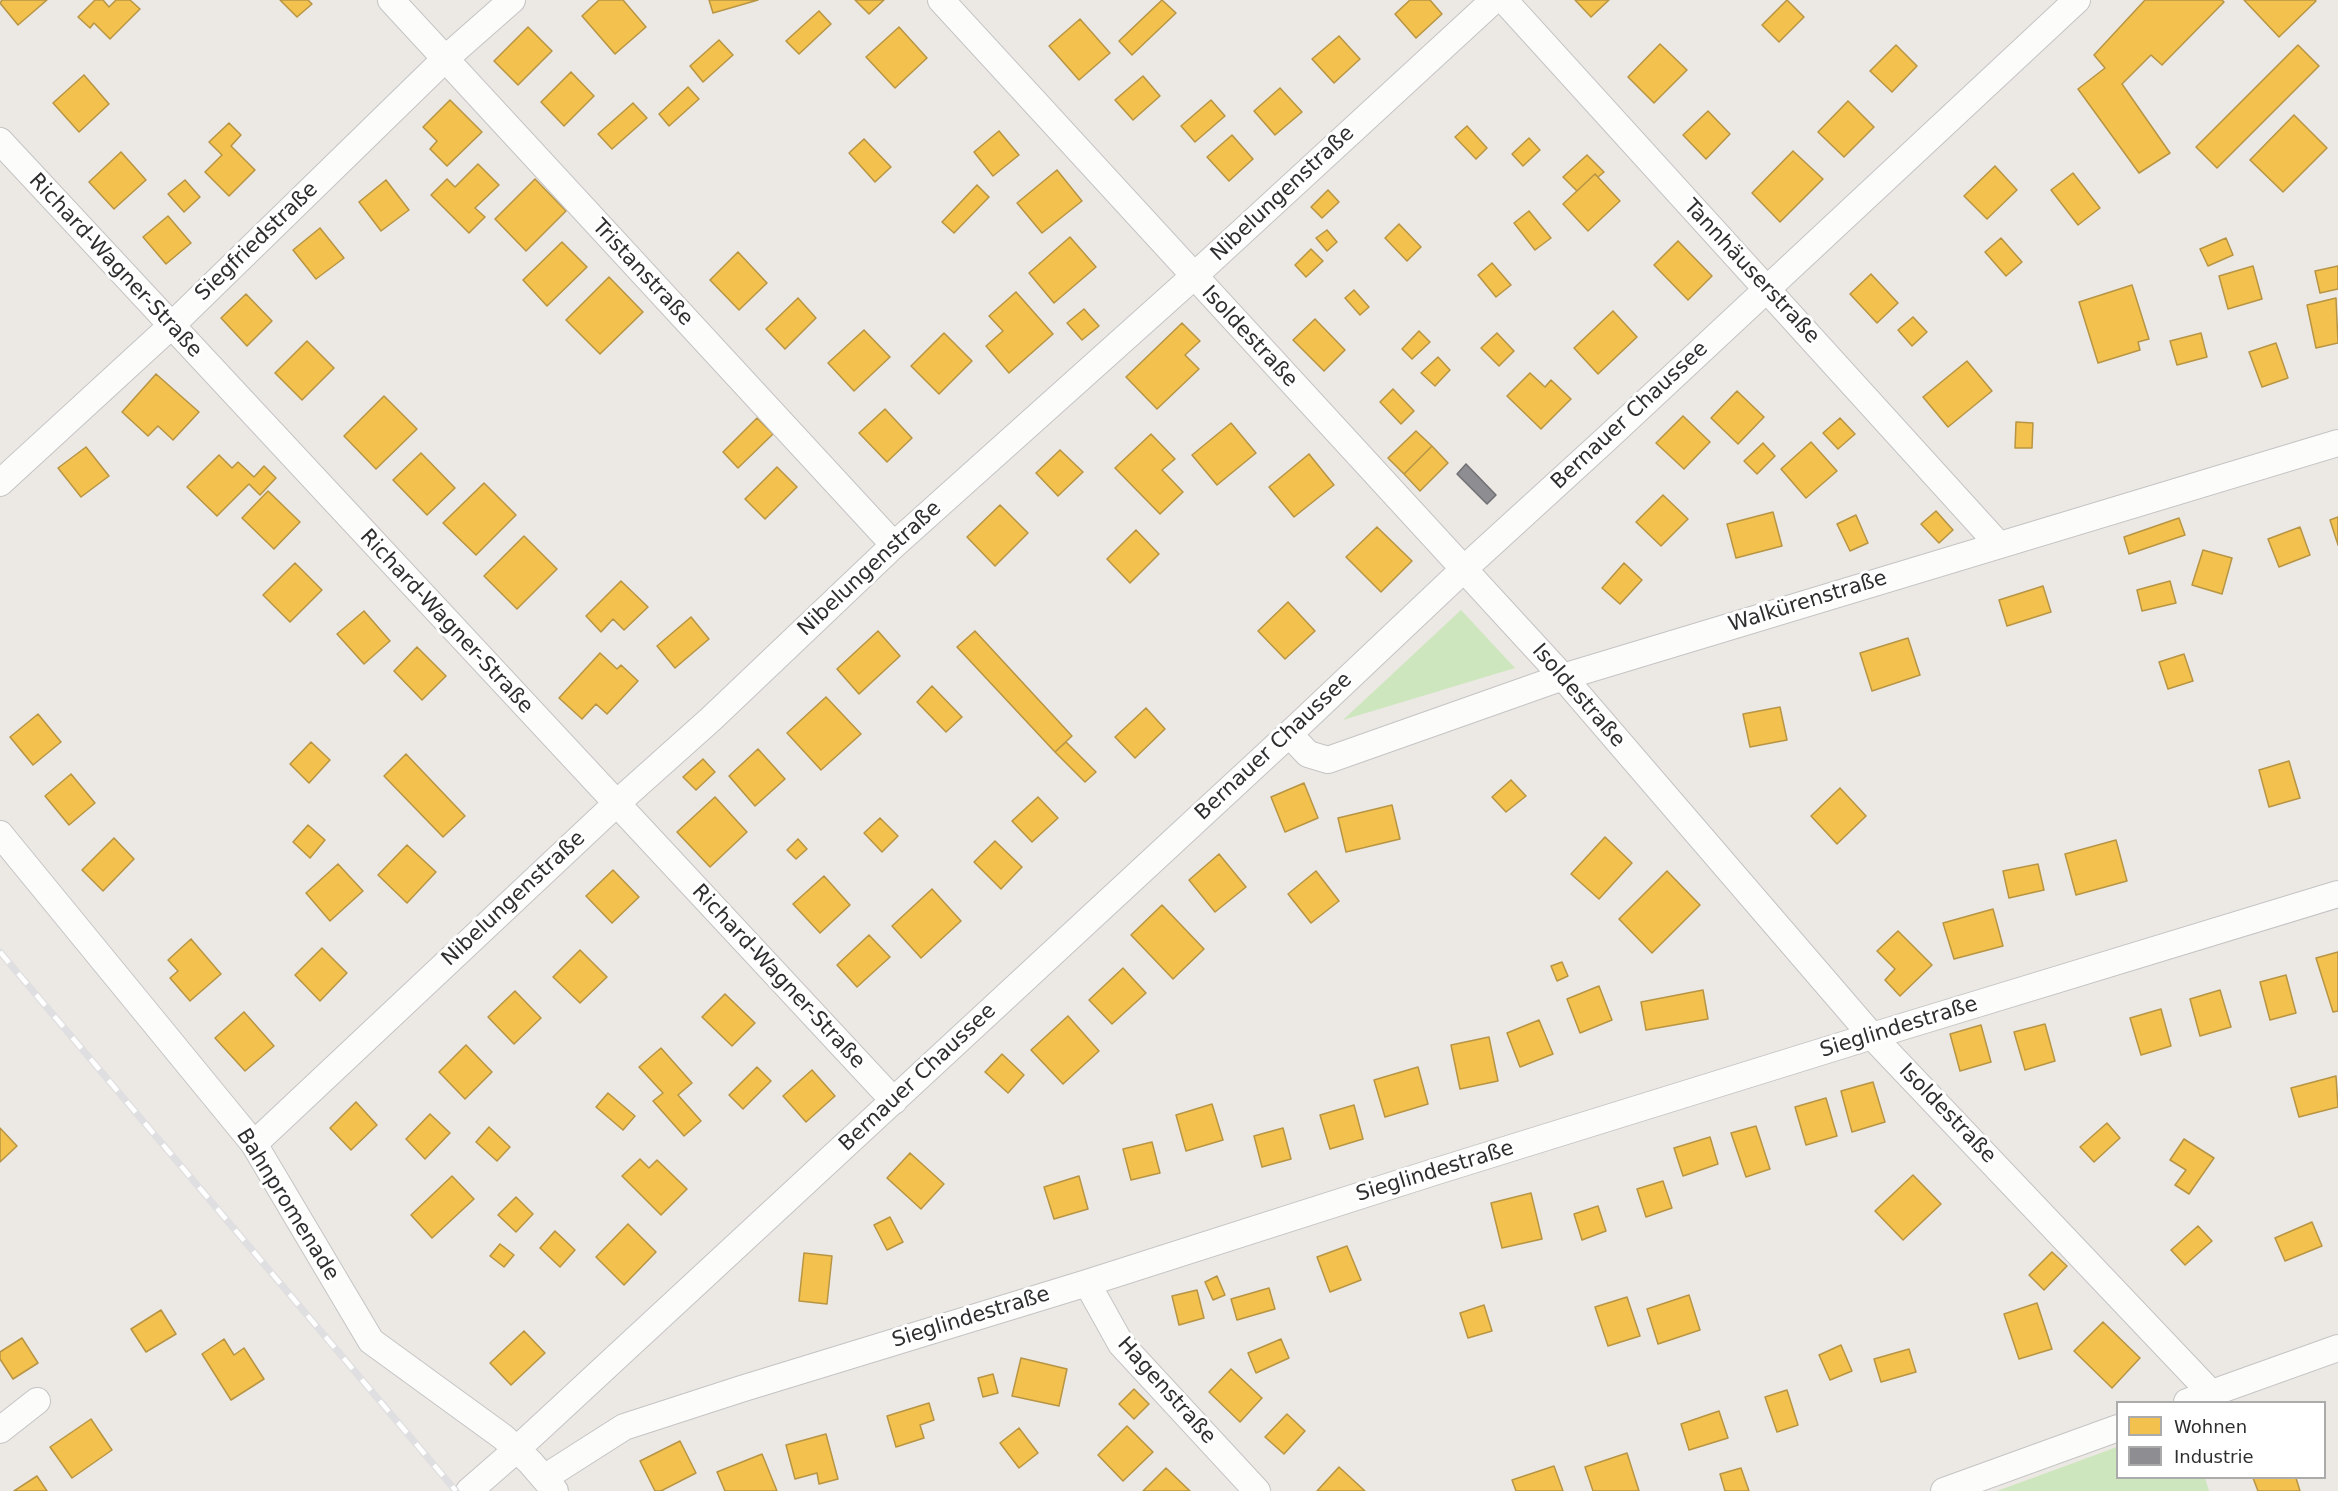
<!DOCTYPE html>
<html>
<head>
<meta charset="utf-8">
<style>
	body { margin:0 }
	#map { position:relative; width:2338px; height:1491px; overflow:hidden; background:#ece8e4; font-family:"DejaVu Sans",sans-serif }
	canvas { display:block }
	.legend { position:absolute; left:2116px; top:1401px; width:210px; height:78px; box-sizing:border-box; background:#fff; border:2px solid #ababab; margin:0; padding:8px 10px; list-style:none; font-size:18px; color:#2e2e2e }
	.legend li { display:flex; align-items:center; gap:12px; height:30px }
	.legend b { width:30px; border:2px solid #ababab }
</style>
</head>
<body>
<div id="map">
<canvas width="2338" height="1491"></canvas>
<ul class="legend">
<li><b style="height:16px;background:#f2c14e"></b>Wohnen</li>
<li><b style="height:16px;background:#8d8d92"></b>Industrie</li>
</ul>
</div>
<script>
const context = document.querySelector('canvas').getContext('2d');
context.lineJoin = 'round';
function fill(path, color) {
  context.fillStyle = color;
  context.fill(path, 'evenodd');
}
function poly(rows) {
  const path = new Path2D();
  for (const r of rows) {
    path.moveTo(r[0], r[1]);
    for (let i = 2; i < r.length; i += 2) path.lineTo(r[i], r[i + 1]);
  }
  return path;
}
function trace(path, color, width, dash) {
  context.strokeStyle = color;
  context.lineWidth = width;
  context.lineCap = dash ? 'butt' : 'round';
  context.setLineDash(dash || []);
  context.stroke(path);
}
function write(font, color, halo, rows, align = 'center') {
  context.font = font + ' "DejaVu Sans",sans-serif';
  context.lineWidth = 6;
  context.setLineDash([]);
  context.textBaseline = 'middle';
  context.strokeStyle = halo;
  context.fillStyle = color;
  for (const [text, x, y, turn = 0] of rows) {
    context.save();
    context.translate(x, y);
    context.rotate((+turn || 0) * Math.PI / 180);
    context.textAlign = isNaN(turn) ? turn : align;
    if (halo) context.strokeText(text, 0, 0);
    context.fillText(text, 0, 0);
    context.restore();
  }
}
const green = poly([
	[1461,610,1515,668,1343,720],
	[2117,1447,2118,1478,2205,1478,2209,1491,1997,1491]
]);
const homes = poly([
	[2,0,47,0,18,25,0,3,2,0],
	[95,0,103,0,109,7,116,0,130,0,140,9,110,39,94,23,90,28,78,17,95,0],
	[280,0,308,0,312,4,297,17,280,0],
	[599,0,623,0,646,27,615,54,582,16,599,0],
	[709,0,758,0,713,13,709,0],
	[855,0,884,0,869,14,855,0],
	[1162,0,1176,13,1132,55,1119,41,1162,0],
	[1410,0,1430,0,1442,14,1416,38,1395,14,1410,0],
	[1575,0,1609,0,1591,17,1575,0],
	[1787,0,1804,17,1779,42,1762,25,1787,0],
	[2145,0,2222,0,2224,2,2162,65,2151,55,2122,84,2170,153,2139,173,2078,89,2105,68,2094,55,2145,0],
	[2244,0,2315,0,2316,1,2279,37,2244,0],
	[819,11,831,24,799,54,786,41,819,11],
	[1080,19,1110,53,1079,80,1049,46,1080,19],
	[528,27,552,51,518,85,494,61,528,27],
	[899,27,927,58,895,88,866,57,899,27],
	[1339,36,1360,59,1334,83,1312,59,1339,36],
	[719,40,733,55,703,82,690,66,719,40],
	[1660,44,1687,70,1654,103,1628,77,1660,44],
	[1896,45,1917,66,1892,92,1870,71,1896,45],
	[2298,45,2319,66,2217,168,2196,147,2298,45],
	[571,72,594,96,564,126,541,102,571,72],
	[84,75,109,104,79,132,53,103,84,75],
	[1143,76,1160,96,1133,120,1115,100,1143,76],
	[688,87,699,99,669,126,659,114,688,87],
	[1280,88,1302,112,1275,135,1254,111,1280,88],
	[450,100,482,132,447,166,430,149,437,141,423,127,450,100],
	[1211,100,1225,116,1195,142,1181,126,1211,100],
	[1848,101,1874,127,1844,157,1818,132,1848,101],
	[633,103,647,118,612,149,598,134,633,103],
	[1708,111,1730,134,1706,159,1683,135,1708,111],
	[2294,115,2327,148,2283,192,2250,160,2294,115],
	[229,123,241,135,231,146,255,170,229,196,205,172,222,155,209,142,229,123],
	[1467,126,1487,148,1476,159,1455,137,1467,126],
	[999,131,1019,155,993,176,974,152,999,131],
	[1232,135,1253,159,1229,181,1207,157,1232,135],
	[1529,138,1540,150,1523,166,1512,154,1529,138],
	[864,139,891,167,875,182,849,153,864,139],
	[1793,151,1823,179,1780,222,1752,193,1793,151],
	[121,152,146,180,114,209,89,182,121,152],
	[1587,155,1604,172,1598,177,1595,174,1577,191,1563,177,1587,155],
	[478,164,499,185,475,208,485,217,469,233,431,195,447,179,455,187,478,164],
	[1995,166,2017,190,1987,219,1964,196,1995,166],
	[1057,170,1082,201,1042,233,1017,203,1057,170],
	[2073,173,2100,208,2078,225,2051,190,2073,173],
	[1595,174,1620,201,1588,231,1563,204,1595,174],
	[535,179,566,211,526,251,495,219,535,179],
	[185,180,200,197,184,212,168,194,185,180],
	[386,180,409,210,381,231,359,202,386,180],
	[977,185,989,197,954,233,942,222,977,185],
	[1328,190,1339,202,1322,218,1311,207,1328,190],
	[1529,211,1551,238,1535,250,1514,223,1529,211],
	[168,216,191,243,166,264,143,237,168,216],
	[1399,224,1421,247,1407,261,1385,238,1399,224],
	[320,228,344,258,316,279,293,250,320,228],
	[1327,230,1337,242,1327,251,1316,238,1327,230],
	[1070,237,1096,267,1054,303,1029,273,1070,237],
	[2001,238,2022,262,2006,276,1985,252,2001,238],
	[2226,238,2233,255,2208,266,2200,249,2226,238],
	[1678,241,1712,276,1688,300,1654,265,1678,241],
	[562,242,587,267,547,306,523,280,562,242],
	[1311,249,1323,261,1306,277,1295,265,1311,249],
	[738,252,767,283,739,310,710,280,738,252],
	[1492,263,1511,285,1496,297,1478,275,1492,263],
	[2253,266,2262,299,2228,309,2219,276,2253,266],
	[2338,266,2338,289,2320,293,2315,271,2338,266],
	[1871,274,1898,303,1877,323,1850,294,1871,274],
	[609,277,643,312,600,354,566,320,609,277],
	[2132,285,2149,339,2138,342,2140,350,2098,363,2079,302,2132,285],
	[1354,290,1369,307,1360,315,1345,298,1354,290],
	[1016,292,1053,334,1009,373,986,346,1003,331,989,316,1016,292],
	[246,294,272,321,247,346,221,318,246,294],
	[798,298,816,318,785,349,766,329,798,298],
	[2336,298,2338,343,2316,348,2307,305,2336,298],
	[1084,309,1099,326,1082,340,1067,323,1084,309],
	[1613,311,1637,337,1598,374,1574,348,1613,311],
	[1913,317,1927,332,1912,346,1898,330,1913,317],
	[1315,319,1345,350,1324,371,1293,340,1315,319],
	[1182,323,1200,341,1185,355,1199,369,1157,409,1126,377,1182,323],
	[864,330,890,357,854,391,828,363,864,330],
	[1419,331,1430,342,1412,359,1402,349,1419,331],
	[944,333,972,361,939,394,911,366,944,333],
	[1497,333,1514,351,1499,366,1481,348,1497,333],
	[2201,333,2207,357,2177,365,2170,341,2201,333],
	[307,341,334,368,302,400,275,373,307,341],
	[2276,343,2288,378,2262,387,2249,352,2276,343],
	[1438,357,1450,370,1435,386,1421,373,1438,357],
	[1967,361,1992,391,1948,427,1923,397,1967,361],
	[1530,373,1545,387,1551,380,1571,399,1541,429,1507,396,1530,373],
	[156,374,199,412,173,440,158,426,148,436,122,412,156,374],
	[1393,389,1414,411,1401,424,1380,402,1393,389],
	[1737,391,1764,417,1738,444,1711,418,1737,391],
	[384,396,417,429,376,469,344,436,384,396],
	[885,409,912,438,887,462,859,433,885,409],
	[1683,416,1710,442,1684,469,1656,443,1683,416],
	[757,418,773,434,738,468,723,452,757,418],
	[1840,418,1855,434,1838,449,1823,433,1840,418],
	[2016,422,2033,423,2032,448,2015,448,2016,422],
	[1231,423,1256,453,1217,485,1192,455,1231,423],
	[1416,431,1432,446,1404,474,1388,458,1416,431],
	[1151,434,1175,459,1162,470,1183,492,1160,514,1115,468,1151,434],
	[1811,442,1837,471,1806,498,1781,469,1811,442],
	[1763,443,1775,456,1757,474,1744,461,1763,443],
	[1432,446,1448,463,1420,491,1404,474,1432,446],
	[86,447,109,476,81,497,58,468,86,447],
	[1060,450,1083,472,1058,496,1036,473,1060,450],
	[421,453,455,488,427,515,393,480,421,453],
	[1309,454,1334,485,1294,517,1269,487,1309,454],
	[219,455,232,468,238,462,254,477,264,466,276,478,260,495,249,484,217,516,187,487,219,455],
	[777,467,797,487,765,519,745,499,777,467],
	[484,483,516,515,476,555,443,523,484,483],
	[268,491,300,522,274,549,242,518,268,491],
	[1663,495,1688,519,1661,546,1636,522,1663,495],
	[1000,505,1028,533,995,566,967,537,1000,505],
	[1936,511,1953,530,1939,543,1921,524,1936,511],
	[1773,512,1782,546,1736,558,1727,524,1773,512],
	[1856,515,1868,543,1850,551,1837,524,1856,515],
	[2338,517,2338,545,2330,520,2338,517],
	[2179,518,2185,535,2129,554,2124,537,2179,518],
	[1377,527,1412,561,1381,592,1346,557,1377,527],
	[2300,527,2310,555,2279,567,2268,539,2300,527],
	[1136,530,1159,554,1130,583,1107,559,1136,530],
	[524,536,557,569,517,609,484,576,524,536],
	[2203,550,2232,558,2222,594,2192,585,2203,550],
	[295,563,322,590,290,622,263,595,295,563],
	[1624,563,1642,580,1620,604,1602,588,1624,563],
	[621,581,648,607,624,630,613,619,601,632,586,616,621,581],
	[2170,581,2176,603,2142,611,2137,590,2170,581],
	[2043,586,2051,612,2007,626,1999,600,2043,586],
	[1288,602,1315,631,1285,659,1258,631,1288,602],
	[364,611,390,641,364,664,337,634,364,611],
	[691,617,709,639,675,668,657,646,691,617],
	[878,631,900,656,859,694,837,669,878,631],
	[975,631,1072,736,1055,752,957,647,975,631],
	[1908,638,1920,675,1872,691,1860,653,1908,638],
	[417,647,446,676,422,700,394,671,417,647],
	[600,653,617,669,621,665,638,681,607,714,596,704,582,719,559,698,600,653],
	[2184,654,2193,681,2168,689,2159,662,2184,654],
	[932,686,962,717,946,732,917,702,932,686],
	[826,697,861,734,821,770,787,733,826,697],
	[1780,707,1787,740,1750,747,1743,714,1780,707],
	[1146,708,1165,729,1135,758,1115,737,1146,708],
	[38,714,61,742,33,765,10,737,38,714],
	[311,742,330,760,309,783,290,764,311,742],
	[1066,742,1096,772,1085,782,1055,752,1066,742],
	[758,749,785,779,755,806,729,776,758,749],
	[406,754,465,816,443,837,384,776,406,754],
	[703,759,715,772,696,790,683,777,703,759],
	[2289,761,2300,798,2269,807,2259,770,2289,761],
	[71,774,95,803,69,825,45,796,71,774],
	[1511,780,1526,796,1506,812,1492,797,1511,780],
	[1304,783,1318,818,1285,832,1271,797,1304,783],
	[1840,788,1866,816,1837,844,1811,816,1840,788],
	[715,797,747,832,710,867,677,832,715,797],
	[1038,797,1058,818,1032,842,1012,821,1038,797],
	[1392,805,1400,839,1346,852,1338,818,1392,805],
	[880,818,898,836,882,852,864,833,880,818],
	[308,825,325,840,310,858,293,842,308,825],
	[1605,837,1632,863,1599,899,1571,874,1605,837],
	[114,838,134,859,103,891,82,870,114,838],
	[798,839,807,849,796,859,787,850,798,839],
	[2116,840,2127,881,2076,895,2065,854,2116,840],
	[995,841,1022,867,1001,889,974,862,995,841],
	[407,845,436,872,407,903,378,875,407,845],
	[1219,854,1246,887,1215,912,1189,880,1219,854],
	[338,864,363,891,330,921,306,893,338,864],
	[2038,864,2044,890,2009,898,2003,871,2038,864],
	[613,870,639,897,612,923,586,896,613,870],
	[1316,871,1339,901,1311,923,1288,894,1316,871],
	[1667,871,1700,905,1652,953,1619,919,1667,871],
	[824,876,850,905,820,933,793,904,824,876],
	[932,889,961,921,921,958,892,926,932,889],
	[1162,905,1204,949,1173,979,1131,935,1162,905],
	[1993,909,2003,946,1954,959,1943,923,1993,909],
	[1898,931,1932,965,1900,996,1885,980,1895,969,1877,951,1898,931],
	[869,935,890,957,857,987,837,965,869,935],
	[191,939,221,974,190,1001,170,978,178,971,168,960,191,939],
	[322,948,347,973,320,1001,295,975,322,948],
	[580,950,607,977,580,1003,553,977,580,950],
	[2338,952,2338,1011,2333,1012,2316,958,2338,952],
	[1562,962,1568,976,1557,981,1551,966,1562,962],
	[1123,968,1146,993,1112,1024,1089,1000,1123,968],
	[2286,975,2296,1013,2270,1020,2260,982,2286,975],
	[1599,986,1612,1020,1580,1033,1567,999,1599,986],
	[1703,990,1708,1019,1646,1030,1641,1002,1703,990],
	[2220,990,2231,1027,2200,1036,2190,999,2220,990],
	[515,991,541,1018,514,1044,488,1017,515,991],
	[725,994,755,1023,732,1046,702,1017,725,994],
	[2161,1009,2171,1046,2141,1055,2130,1018,2161,1009],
	[244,1012,274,1046,245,1071,215,1038,244,1012],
	[1068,1016,1099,1051,1063,1084,1031,1050,1068,1016],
	[1539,1020,1553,1054,1520,1067,1507,1033,1539,1020],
	[2045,1024,2055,1061,2025,1070,2014,1032,2045,1024],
	[1981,1025,1991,1062,1960,1071,1950,1034,1981,1025],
	[1489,1037,1498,1081,1460,1089,1451,1045,1489,1037],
	[466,1045,492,1072,465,1099,439,1072,466,1045],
	[661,1048,692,1083,678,1095,701,1121,684,1136,653,1101,663,1093,639,1067,661,1048],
	[1002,1054,1024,1075,1008,1093,985,1072,1002,1054],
	[757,1067,771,1081,743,1109,729,1095,757,1067],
	[1418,1067,1428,1104,1385,1117,1374,1080,1418,1067],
	[812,1070,835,1096,806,1122,783,1096,812,1070],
	[2336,1076,2338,1107,2299,1117,2291,1088,2336,1076],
	[1873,1082,1885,1122,1852,1132,1841,1091,1873,1082],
	[608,1093,635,1116,623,1130,596,1107,608,1093],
	[1826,1098,1837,1136,1806,1145,1795,1107,1826,1098],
	[356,1102,377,1125,351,1150,330,1128,356,1102],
	[1212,1104,1223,1140,1186,1151,1176,1115,1212,1104],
	[1354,1105,1363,1139,1330,1149,1320,1115,1354,1105],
	[430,1114,450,1133,425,1159,406,1139,430,1114],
	[2107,1123,2120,1138,2094,1162,2080,1147,2107,1123],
	[1756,1126,1770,1169,1746,1177,1731,1133,1756,1126],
	[489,1127,510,1147,497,1161,476,1142,489,1127],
	[0,1128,17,1146,0,1162,0,1128],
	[1283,1128,1291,1159,1262,1167,1254,1136,1283,1128],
	[1710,1137,1718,1164,1683,1176,1674,1148,1710,1137],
	[2184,1139,2214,1158,2189,1194,2175,1185,2186,1170,2170,1160,2184,1139],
	[1152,1142,1160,1173,1131,1180,1123,1149,1152,1142],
	[910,1153,944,1184,921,1209,887,1178,910,1153],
	[640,1159,649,1168,657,1160,687,1189,661,1215,622,1176,640,1159],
	[1913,1175,1941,1204,1903,1240,1875,1211,1913,1175],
	[452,1176,474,1199,432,1238,411,1215,452,1176],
	[1079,1176,1088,1209,1054,1219,1044,1187,1079,1176],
	[1663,1181,1672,1208,1646,1217,1637,1189,1663,1181],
	[1531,1193,1542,1239,1502,1248,1491,1203,1531,1193],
	[516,1197,533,1214,516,1232,498,1215,516,1197],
	[1598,1206,1606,1231,1582,1240,1574,1214,1598,1206],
	[890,1217,903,1242,887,1250,874,1225,890,1217],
	[2312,1222,2322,1246,2285,1261,2275,1238,2312,1222],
	[628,1224,656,1252,624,1285,596,1257,628,1224],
	[2198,1226,2212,1241,2185,1265,2171,1250,2198,1226],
	[555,1231,575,1250,560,1267,540,1248,555,1231],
	[500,1244,514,1255,504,1267,490,1256,500,1244],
	[1347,1246,1361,1280,1330,1292,1317,1257,1347,1246],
	[2052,1252,2067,1266,2044,1290,2029,1275,2052,1252],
	[804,1253,832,1256,827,1304,799,1301,804,1253],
	[1217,1276,1225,1295,1213,1300,1205,1282,1217,1276],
	[1269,1288,1275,1309,1237,1320,1231,1299,1269,1288],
	[1197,1290,1204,1318,1179,1325,1172,1296,1197,1290],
	[1689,1295,1700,1330,1658,1344,1647,1309,1689,1295],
	[1627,1297,1640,1336,1608,1346,1595,1307,1627,1297],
	[2037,1303,2052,1349,2019,1359,2004,1314,2037,1303],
	[1484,1305,1492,1331,1468,1338,1460,1313,1484,1305],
	[161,1310,176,1334,146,1352,131,1329,161,1310],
	[2103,1322,2140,1358,2112,1388,2074,1351,2103,1322],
	[524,1331,545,1353,511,1385,490,1363,524,1331],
	[22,1338,38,1363,13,1379,0,1359,0,1352,22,1338],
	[224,1339,234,1355,244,1348,264,1379,231,1400,202,1354,224,1339],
	[1281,1339,1289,1358,1256,1373,1248,1353,1281,1339],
	[1841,1345,1852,1371,1830,1380,1819,1355,1841,1345],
	[1909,1349,1916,1372,1881,1382,1874,1359,1909,1349],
	[1021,1358,1067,1369,1059,1406,1012,1396,1021,1358],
	[1231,1369,1262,1398,1240,1422,1209,1392,1231,1369],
	[993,1374,998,1393,983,1397,978,1378,993,1374],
	[1134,1389,1149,1404,1134,1419,1119,1404,1134,1389],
	[1787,1390,1798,1425,1777,1432,1765,1397,1787,1390],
	[929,1403,934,1420,920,1425,924,1438,896,1447,887,1416,929,1403],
	[1719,1411,1728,1438,1689,1450,1681,1424,1719,1411],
	[1287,1414,1305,1431,1284,1454,1265,1437,1287,1414],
	[91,1419,112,1450,72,1478,50,1447,91,1419],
	[1127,1426,1153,1452,1123,1481,1098,1455,1127,1426],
	[1019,1428,1038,1453,1019,1468,1000,1443,1019,1428],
	[826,1434,838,1479,819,1484,817,1473,795,1479,786,1445,826,1434],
	[680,1441,696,1473,661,1491,655,1491,640,1461,680,1441],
	[1627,1453,1639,1491,1593,1491,1585,1467,1627,1453],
	[762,1454,777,1491,725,1491,717,1472,762,1454],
	[1554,1466,1563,1491,1516,1491,1512,1480,1554,1466],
	[1339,1467,1365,1491,1317,1491,1339,1467],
	[1166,1468,1190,1491,1143,1491,1166,1468],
	[1741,1468,1749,1491,1725,1491,1720,1474,1741,1468],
	[37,1476,47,1491,14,1491,37,1476],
	[2253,1478,2296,1478,2300,1491,2258,1491,2253,1478]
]);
const industry = poly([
	[1466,464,1496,495,1487,504,1457,474,1466,464]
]);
const street = poly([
	[391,0,894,545],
	[941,0,1563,677,1872,1036,2212,1394],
	[1504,0,1999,545],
	[0,141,894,1101],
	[0,483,171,326,445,59,512,0],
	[1289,734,1308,754,1328,760,1563,677,2338,443],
	[0,834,254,1144,371,1341,503,1437,530,1462,555,1491],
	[254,1144,617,803,711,719,894,545,1193,277,1494,0],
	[1087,1283,1121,1344,1257,1491],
	[2187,1402,2338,1348],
	[0,1430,37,1401],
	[544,1478,624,1427,741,1389,1087,1283,1434,1172,1872,1036,2338,894],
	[469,1491,516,1450,1300,724,1465,568,1603,442,2077,0],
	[1944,1491,2118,1428]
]);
const rail = poly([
	[0,952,456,1491]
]);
const streetNames = [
	["Nibelungenstraße",1283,194,-43],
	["Siegfriedstraße",257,242,-44],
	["Richard-Wagner-Straße",115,266,47],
	["Tannhäuserstraße",1751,272,47],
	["Tristanstraße",642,273,47],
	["Isoldestraße",1249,337,47],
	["Bernauer Chaussee",1630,416,-43],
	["Nibelungenstraße",870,569,-43],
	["Walkürenstraße",1808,602,-17],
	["Richard-Wagner-Straße",446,622,47],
	["Isoldestraße",1578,696,49],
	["Bernauer Chaussee",1274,747,-43],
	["Nibelungenstraße",514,899,-43],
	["Richard-Wagner-Straße",778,977,47],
	["Sieglindestraße",1899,1028,-17],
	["Bernauer Chaussee",918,1078,-43],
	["Isoldestraße",1947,1114,46],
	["Sieglindestraße",1435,1172,-17],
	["Bahnpromenade",287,1205,58],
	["Sieglindestraße",971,1318,-17],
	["Hagenstraße",1166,1391,48]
];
fill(green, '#cee6be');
fill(homes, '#f2c14e');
trace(homes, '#b79544', 1.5);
fill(industry, '#8d8d92');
trace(industry, '#707074', 1.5);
trace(street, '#c5c4c5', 28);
trace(street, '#fcfcfb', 26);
trace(rail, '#dfdfe1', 7);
trace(rail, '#fff', 4.5, [14]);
write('21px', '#2e2e2e', '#fff', streetNames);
</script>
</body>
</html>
